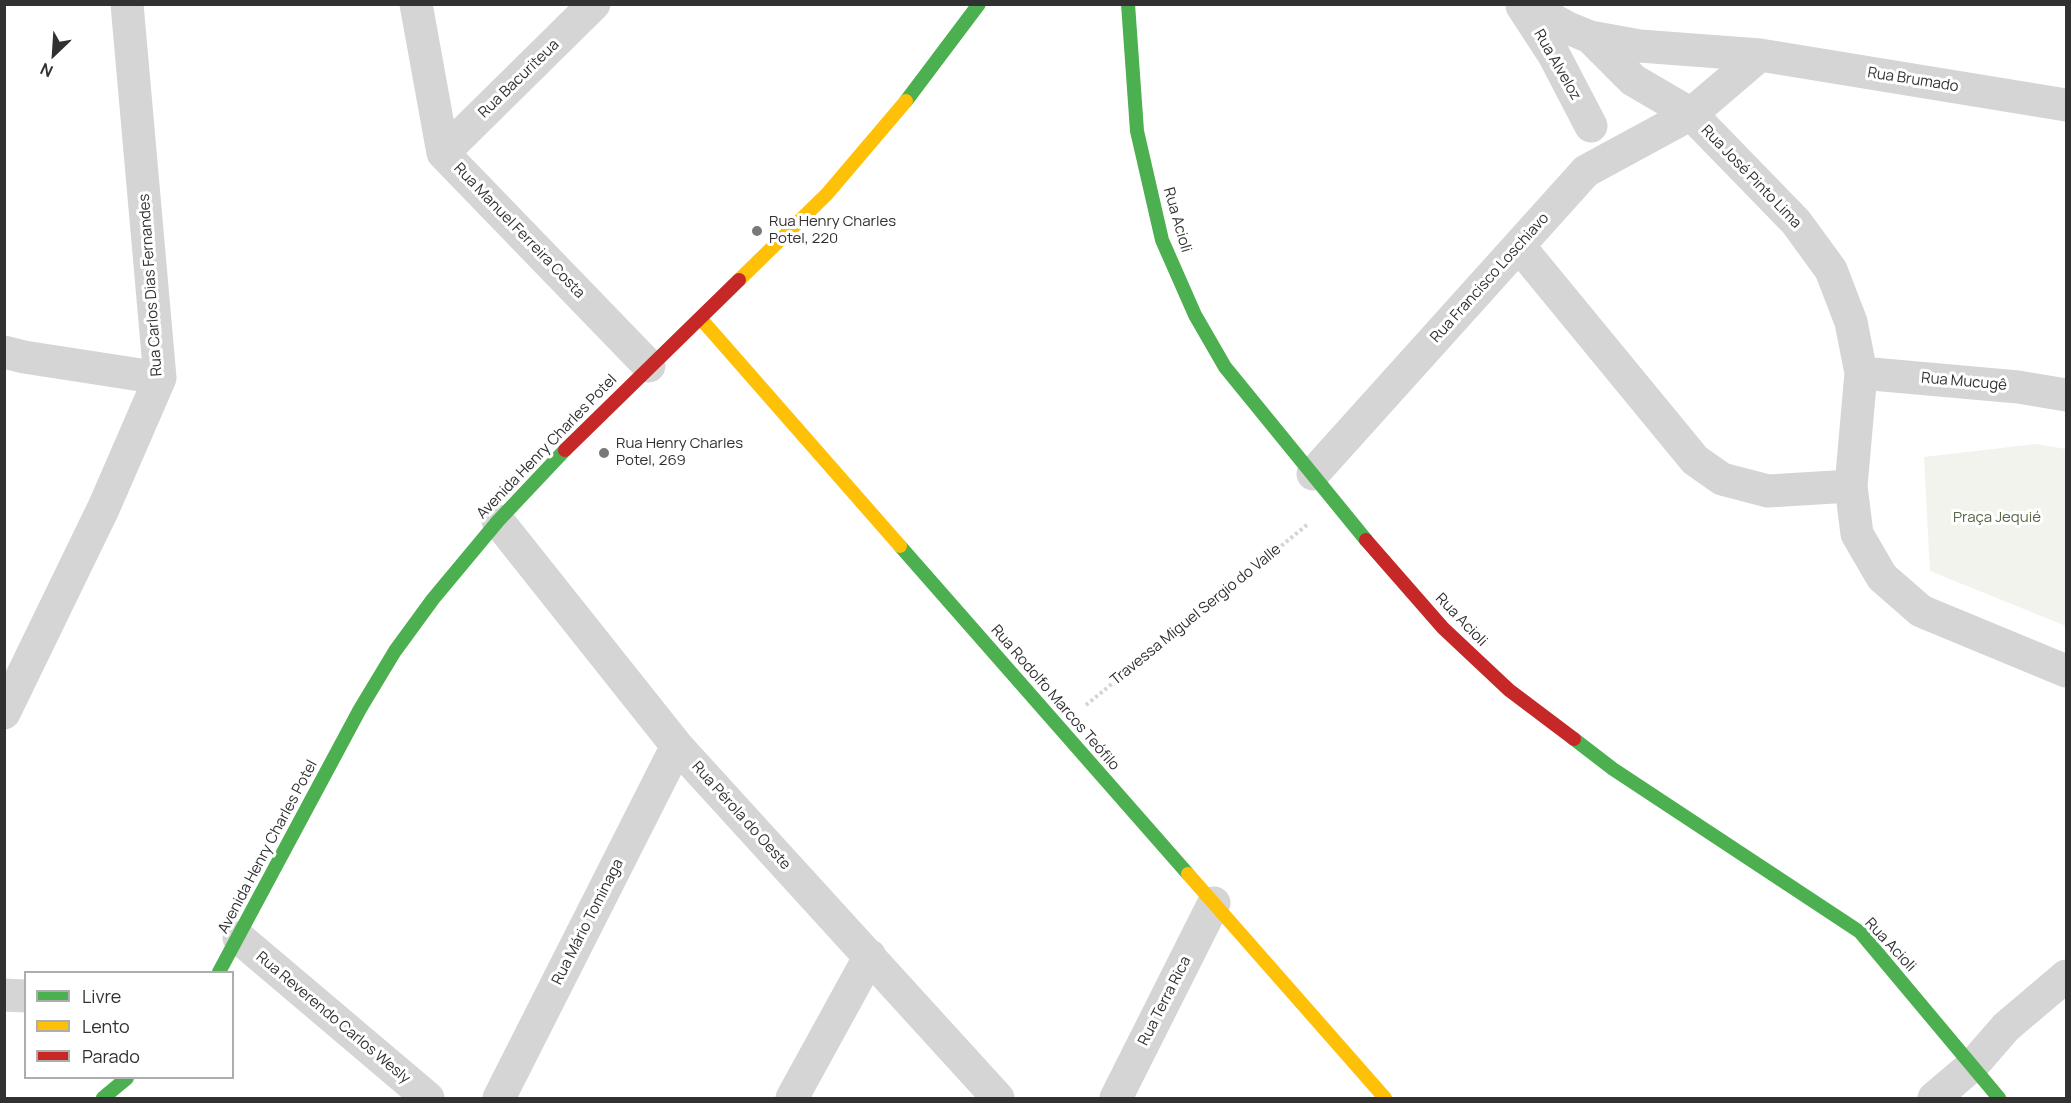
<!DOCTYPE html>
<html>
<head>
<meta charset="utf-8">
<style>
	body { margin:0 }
	#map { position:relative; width:2071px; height:1103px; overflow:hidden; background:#fff; font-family:Manrope,sans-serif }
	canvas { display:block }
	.frame { position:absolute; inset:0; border:6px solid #313131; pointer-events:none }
	.legend { position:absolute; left:24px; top:971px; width:210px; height:108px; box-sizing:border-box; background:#fff; border:2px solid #adadad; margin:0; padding:8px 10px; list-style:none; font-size:18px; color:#313131 }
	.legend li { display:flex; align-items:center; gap:12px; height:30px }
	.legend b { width:30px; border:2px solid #adadad }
	.north { position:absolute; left:24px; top:24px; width:60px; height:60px; -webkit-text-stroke:4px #fff; paint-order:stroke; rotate:205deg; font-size:16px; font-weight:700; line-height:24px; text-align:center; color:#313131 }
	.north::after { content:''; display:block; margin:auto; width:21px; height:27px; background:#313131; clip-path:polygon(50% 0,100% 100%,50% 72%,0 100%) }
</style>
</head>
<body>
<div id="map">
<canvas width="2071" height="1103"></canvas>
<div class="frame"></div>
<ul class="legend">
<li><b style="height:8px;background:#4caf50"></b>Livre</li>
<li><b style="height:8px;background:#ffc107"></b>Lento</li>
<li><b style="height:8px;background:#c62828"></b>Parado</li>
</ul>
<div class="north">N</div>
</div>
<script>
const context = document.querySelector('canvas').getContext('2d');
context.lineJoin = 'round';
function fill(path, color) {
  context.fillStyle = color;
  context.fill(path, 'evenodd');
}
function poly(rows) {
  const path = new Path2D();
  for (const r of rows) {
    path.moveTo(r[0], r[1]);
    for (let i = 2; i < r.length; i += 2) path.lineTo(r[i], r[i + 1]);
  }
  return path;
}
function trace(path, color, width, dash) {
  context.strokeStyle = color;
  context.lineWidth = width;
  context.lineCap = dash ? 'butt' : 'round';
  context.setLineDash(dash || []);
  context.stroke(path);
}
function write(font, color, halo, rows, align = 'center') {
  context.font = font + ' Manrope,sans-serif';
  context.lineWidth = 6;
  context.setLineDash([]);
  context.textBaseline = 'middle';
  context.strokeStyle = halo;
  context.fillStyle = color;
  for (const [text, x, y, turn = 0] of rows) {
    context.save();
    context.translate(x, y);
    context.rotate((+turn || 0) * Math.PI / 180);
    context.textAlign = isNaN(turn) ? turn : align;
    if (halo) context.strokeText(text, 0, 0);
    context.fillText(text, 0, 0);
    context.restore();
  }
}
const green = poly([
	[2036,444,2066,449,2066,626,1930,571,1924,457]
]);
const path = poly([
	[1086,705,1308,524]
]);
const street = poly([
	[416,4,443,153,649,366],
	[1522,6,1554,55,1591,126],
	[1590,37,1633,80,1691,114,1796,222,1831,270,1851,322,1861,373,1851,486,1857,534,1882,577,1921,611,2066,671],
	[1760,55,2066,105],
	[443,153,594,4],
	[1519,246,1695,460,1722,479,1768,491,1851,486],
	[4,352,24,357,160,378],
	[1861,373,2018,387,2066,395],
	[1313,474,1586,171,1691,114,1760,55,1640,46,1590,37,1568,28,1524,4],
	[498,521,677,746,998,1098],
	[4,713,104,507,160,378,127,4],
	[239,938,428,1098],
	[4,995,26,996],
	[499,1098,677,746],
	[792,1098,870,956],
	[1116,1098,1214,903],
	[1934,1098,1973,1065,2006,1027,2066,976]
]);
const fast = poly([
	[1128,4,1137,131,1162,240,1195,315,1225,367,1366,540],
	[906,101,979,4],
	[900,546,1188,874],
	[1574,739,1613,769,1860,932,1999,1098],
	[219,972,360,709,395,651,433,599,498,521,565,450],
	[103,1098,127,1078]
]);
const slow = poly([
	[739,280,827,194,906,101],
	[701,319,900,546],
	[1188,874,1385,1098]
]);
const jam = poly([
	[565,450,739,280],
	[1366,540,1443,628,1509,690,1574,739]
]);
const markers = [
	[757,231,6,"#797979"],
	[604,453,6,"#797979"]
];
const streetNames = [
	["Rua Alveloz",1557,65,60],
	["Rua Bacuriteua",519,79,-44],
	["Rua Brumado",1913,80,9],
	["Rua José Pinto Lima",1751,177,46],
	["Rua Acioli",1177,220,74],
	["Rua Manuel Ferreira Costa",519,231,46],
	["Rua Francisco Loschiavo",1490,278,-48],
	["Rua Carlos Dias Fernandes",151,285,-94],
	["Rua Mucugê",1964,382,5],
	["Avenida Henry Charles Potel",547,447,-46],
	["Travessa Miguel Sergio do Valle",1196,615,-39],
	["Rua Acioli",1461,620,46],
	["Rua Rodolfo Marcos Teófilo",1055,698,49],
	["Rua Pérola do Oeste",741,816,48],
	["Avenida Henry Charles Potel",268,847,-62],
	["Rua Mário Tominaga",588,922,-63],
	["Rua Acioli",1890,945,47],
	["Rua Terra Rica",1165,1001,-63],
	["Rua Reverendo Carlos Wesly",333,1018,40]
];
const poiNames = [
	["Rua Henry Charles",769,222],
	["Potel, 220",769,239],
	["Rua Henry Charles",616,444],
	["Potel, 269",616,461]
];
const parkNames = [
	["Praça Jequié",1997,518]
];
fill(green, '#f1f3ec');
trace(path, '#d4d4d4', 4, [3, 3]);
trace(street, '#d5d5d5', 33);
trace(fast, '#4caf50', 14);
trace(slow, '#ffc107', 14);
trace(jam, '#c62828', 14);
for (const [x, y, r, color] of markers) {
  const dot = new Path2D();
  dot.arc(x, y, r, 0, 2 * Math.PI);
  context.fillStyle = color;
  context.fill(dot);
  trace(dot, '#fff', 2);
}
write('15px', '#313131', '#fff', streetNames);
write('15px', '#313131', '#fff', poiNames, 'left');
write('15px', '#576842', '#fff', parkNames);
</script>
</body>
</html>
